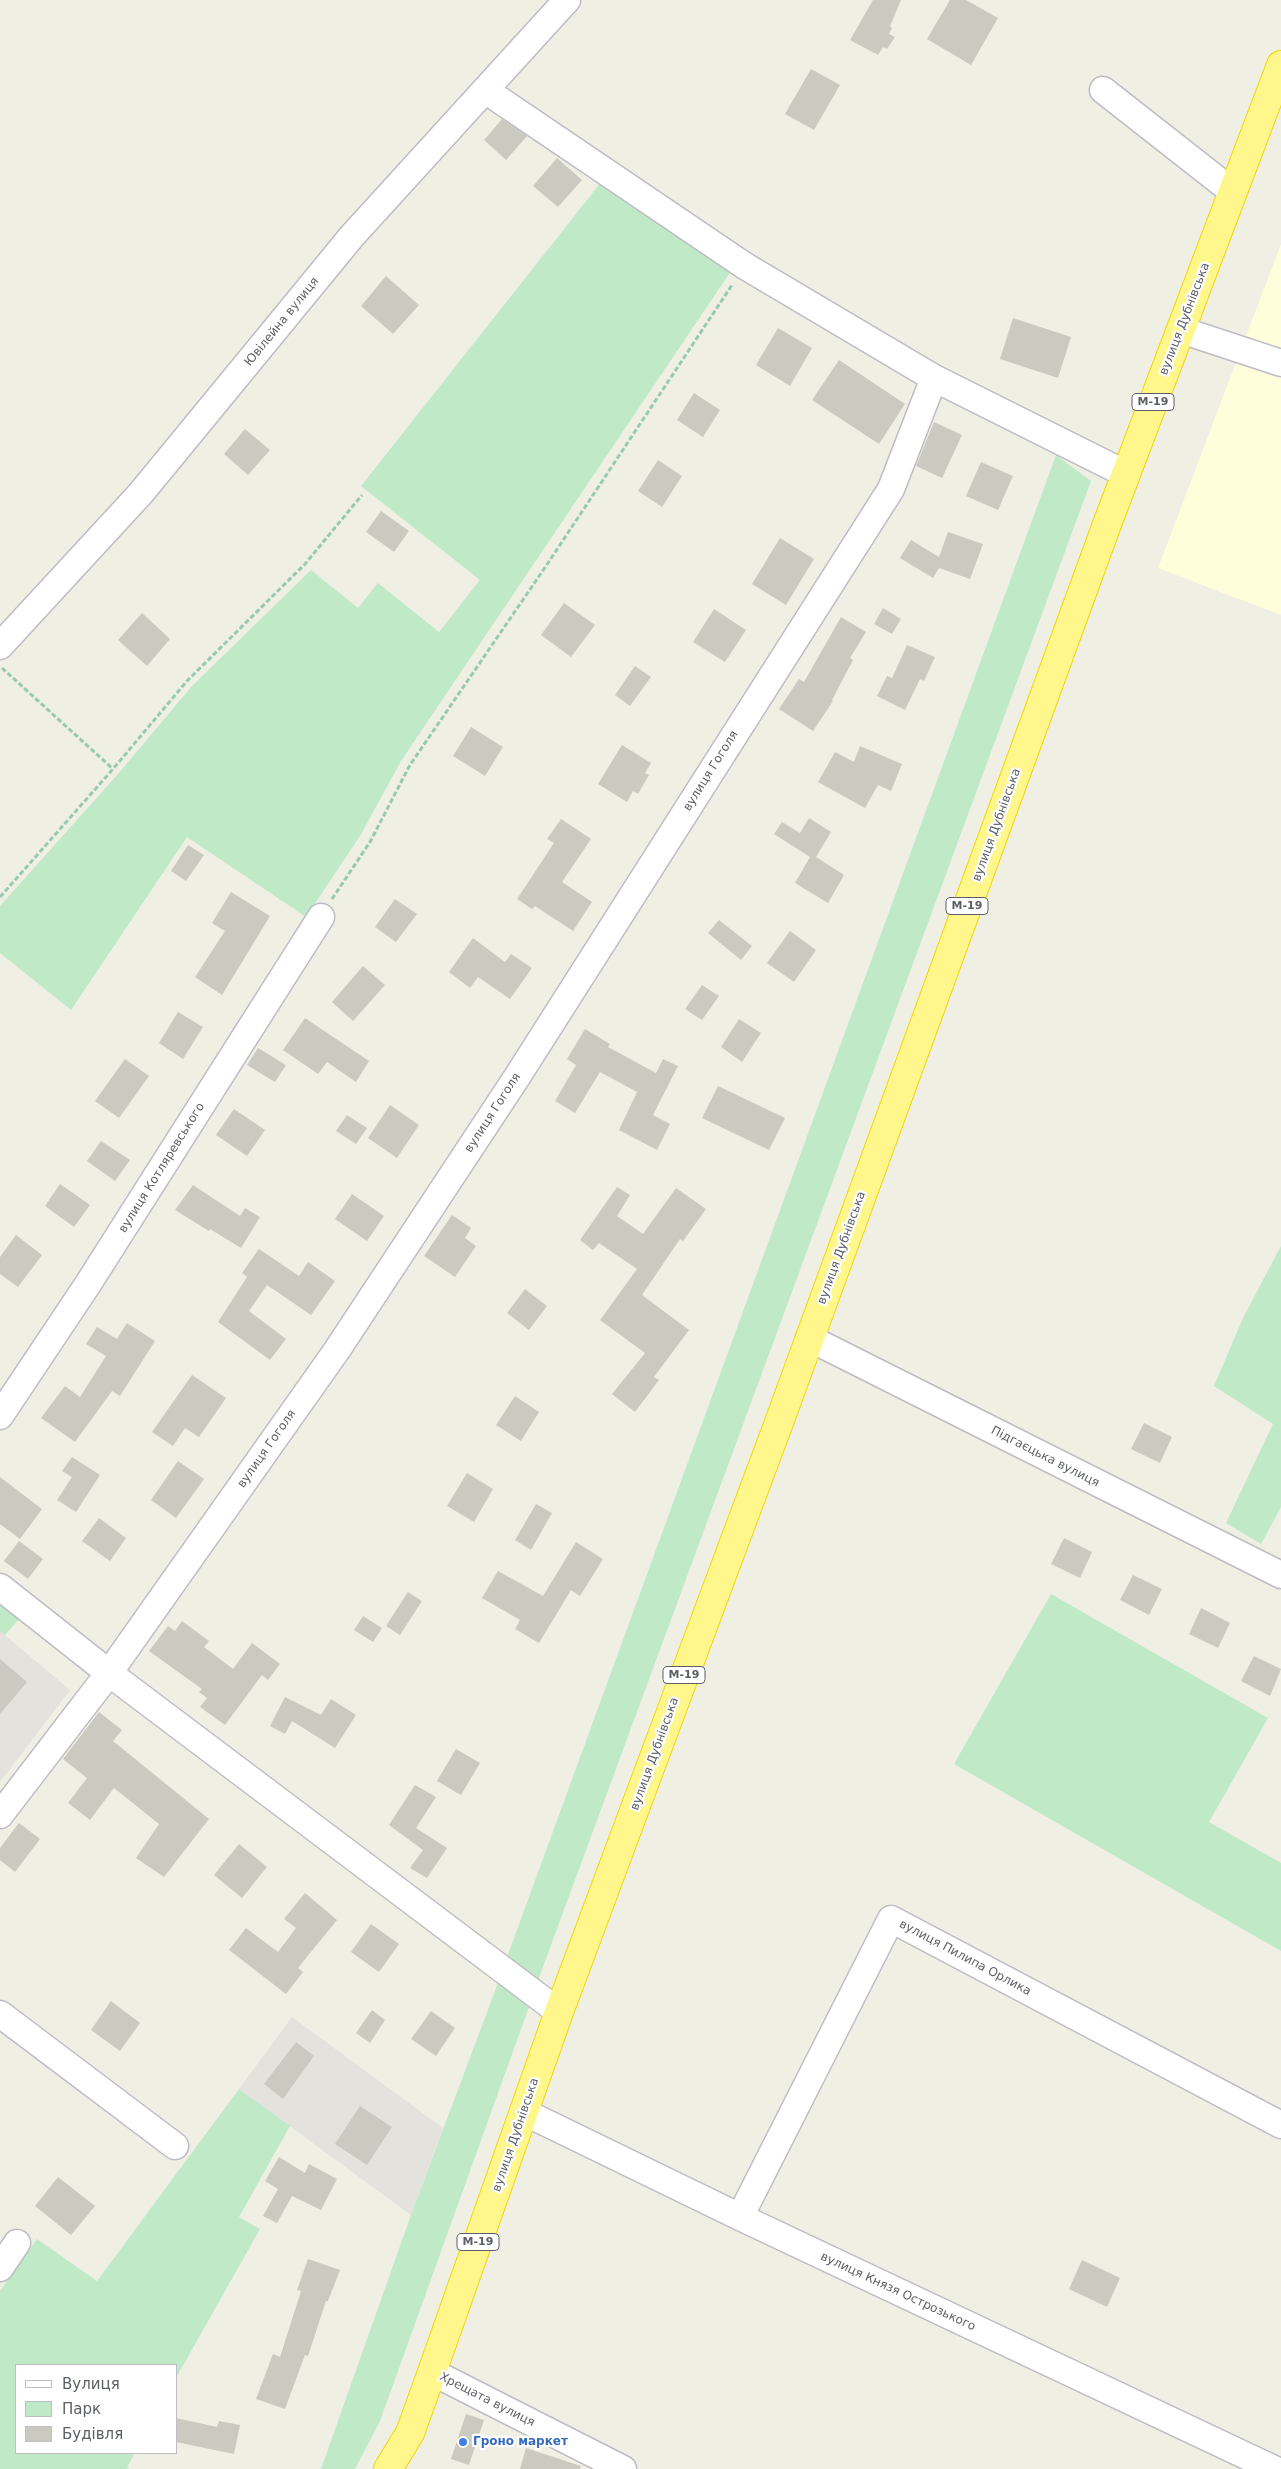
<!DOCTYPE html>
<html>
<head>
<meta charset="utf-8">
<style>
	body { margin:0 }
	#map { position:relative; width:1281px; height:2469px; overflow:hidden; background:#f0efe4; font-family:"DejaVu Sans",sans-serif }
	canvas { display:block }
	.legend { position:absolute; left:15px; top:2364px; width:162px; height:90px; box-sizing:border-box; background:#fff; border:1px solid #bebfc2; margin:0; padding:6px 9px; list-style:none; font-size:15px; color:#5c5f66 }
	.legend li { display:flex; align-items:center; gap:10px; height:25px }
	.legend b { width:25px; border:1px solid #bebfc2 }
</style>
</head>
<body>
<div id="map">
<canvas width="1281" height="2469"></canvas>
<ul class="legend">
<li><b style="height:6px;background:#fff"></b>Вулиця</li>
<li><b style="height:14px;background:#bfe9c7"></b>Парк</li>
<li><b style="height:14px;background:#cbcac1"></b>Будівля</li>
</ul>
</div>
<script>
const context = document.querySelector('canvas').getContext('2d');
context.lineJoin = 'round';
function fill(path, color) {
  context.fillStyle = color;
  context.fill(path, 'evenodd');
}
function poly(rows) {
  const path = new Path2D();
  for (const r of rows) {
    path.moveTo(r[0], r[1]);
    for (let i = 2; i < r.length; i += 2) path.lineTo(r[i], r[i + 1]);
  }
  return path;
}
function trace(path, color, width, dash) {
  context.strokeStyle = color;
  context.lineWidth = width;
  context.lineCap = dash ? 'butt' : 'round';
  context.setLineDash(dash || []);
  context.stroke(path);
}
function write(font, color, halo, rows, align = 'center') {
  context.font = font + ' "DejaVu Sans",sans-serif';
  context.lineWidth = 4.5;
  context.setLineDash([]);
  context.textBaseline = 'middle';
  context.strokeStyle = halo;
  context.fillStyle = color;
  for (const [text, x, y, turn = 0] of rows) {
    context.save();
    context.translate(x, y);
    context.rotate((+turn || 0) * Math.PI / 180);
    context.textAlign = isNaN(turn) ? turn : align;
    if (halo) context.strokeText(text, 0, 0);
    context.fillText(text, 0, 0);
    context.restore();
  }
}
const commercial = poly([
	[1281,244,1281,615,1158,568]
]);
const industrial = poly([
	[0,1631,70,1690,0,1782],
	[292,2017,443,2128,411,2215,239,2089]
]);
const green = poly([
	[602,181,731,271,401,761,360,836,306,917,187,837,71,1010,0,953,0,906,118,774,192,686,311,570,358,608,378,583,439,632,480,580,361,486],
	[1056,455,1091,481,537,1983,506,1960],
	[1281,1246,1281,1507,1261,1544,1226,1523,1273,1424,1214,1386,1243,1318],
	[1051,1594,1268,1718,1209,1822,1281,1863,1281,1951,954,1764],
	[0,1602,20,1618,5,1635,0,1631],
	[498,1983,529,2007,380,2421,355,2469,321,2469,411,2215],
	[239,2089,290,2126,239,2217,260,2229,176,2378,176,2365,16,2365,16,2453,135,2453,127,2467,129,2469,0,2469,0,2291,37,2239,97,2281]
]);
const building = poly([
	[873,0,901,0,890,26,892,28,889,34,895,37,887,49,883,47,878,55,850,40],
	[950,0,966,0,998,18,971,65,927,39],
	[811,69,840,85,814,130,785,114],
	[502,119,527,136,506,160,484,140],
	[557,158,582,180,558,207,533,186],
	[386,276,419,305,393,334,361,306],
	[1013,318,1071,337,1058,378,1000,359],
	[778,328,812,348,790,386,756,365],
	[839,360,905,404,879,444,812,400],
	[694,393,720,410,703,437,677,420],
	[934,422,962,435,942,478,916,466],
	[245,429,270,450,248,475,224,454],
	[658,460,682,476,662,507,638,491],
	[981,462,1013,476,998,510,966,496],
	[381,511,409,531,394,552,366,532],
	[948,532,983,544,970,579,939,568,933,578,900,558,911,540,939,557],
	[780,538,814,559,786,605,752,584],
	[564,603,595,625,571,657,541,635],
	[883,608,901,619,892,634,874,624],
	[714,609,746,630,725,662,693,642],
	[142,613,170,639,147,666,118,640],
	[841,617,866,632,850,658,853,660,832,700,833,701,813,731,779,709,799,679,804,682],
	[907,645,935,657,924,681,920,679,905,710,877,696,887,676,892,678],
	[635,666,651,677,630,706,615,695],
	[471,727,503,747,485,776,453,756],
	[622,745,651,763,645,773,649,775,638,794,633,791,627,802,598,784],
	[860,746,902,764,891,791,878,785,865,808,818,782,835,752,854,762],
	[809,818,831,832,816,857,844,875,828,903,795,883,810,857,774,834,782,822,800,833],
	[561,819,591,839,562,882,592,902,573,931,535,906,532,909,517,899,554,843,547,839],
	[188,845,204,855,186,881,171,871],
	[231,892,270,916,222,995,195,977,225,931,212,923],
	[395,899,417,914,396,942,375,927],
	[719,920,752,946,741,960,708,933],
	[790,931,816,950,794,982,767,963],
	[473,938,505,962,511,954,532,968,510,999,478,977,470,988,449,972],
	[363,966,385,985,353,1021,332,1002],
	[702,985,719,996,702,1020,685,1009],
	[178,1012,203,1027,183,1059,159,1043],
	[305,1018,369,1061,356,1082,327,1062,318,1074,283,1050],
	[739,1019,761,1033,742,1062,721,1047],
	[585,1029,610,1044,608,1047,656,1073,663,1059,678,1066,653,1115,670,1124,657,1150,619,1130,637,1092,600,1072,575,1113,555,1101,576,1065,567,1059],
	[258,1048,286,1065,275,1082,247,1065],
	[125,1059,149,1076,119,1118,95,1101],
	[718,1086,785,1118,769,1150,702,1118],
	[390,1105,419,1125,397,1158,368,1138],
	[234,1109,265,1130,247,1156,216,1135],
	[347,1115,367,1128,356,1144,336,1131],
	[101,1141,130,1160,115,1181,87,1161],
	[60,1184,90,1205,74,1227,45,1206],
	[193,1185,240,1216,245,1208,260,1217,241,1248,210,1229,209,1231,175,1210],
	[617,1187,630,1195,617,1216,643,1234,676,1188,706,1209,683,1241,680,1239,642,1295,689,1330,654,1377,659,1380,635,1412,612,1394,645,1353,600,1320,637,1269,599,1243,593,1250,580,1240],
	[352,1194,384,1216,367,1241,335,1219],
	[452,1215,471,1228,465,1238,476,1246,455,1277,424,1256],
	[16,1235,42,1255,18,1287,0,1274,0,1257],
	[259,1249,299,1276,308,1262,335,1281,311,1315,267,1285,249,1311,286,1339,270,1360,218,1322,247,1277,242,1273],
	[525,1289,547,1306,529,1330,507,1313],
	[127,1323,155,1341,120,1396,112,1391,75,1442,41,1418,65,1386,80,1397,106,1356,86,1344,97,1327,117,1339],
	[192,1375,226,1398,199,1437,185,1428,173,1446,152,1432],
	[515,1396,539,1412,521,1441,496,1425],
	[1144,1423,1172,1437,1160,1463,1131,1449],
	[72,1457,100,1475,76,1512,57,1500,72,1477,62,1471],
	[178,1461,204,1479,176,1518,151,1500],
	[467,1473,493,1489,474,1522,447,1506],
	[0,1477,42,1509,20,1539,0,1524],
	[536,1504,552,1513,531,1550,515,1540],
	[99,1518,126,1538,110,1561,82,1541],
	[1064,1538,1092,1552,1080,1578,1051,1564],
	[19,1541,43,1559,28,1579,4,1561],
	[576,1542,603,1559,580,1596,571,1590,539,1643,515,1629,520,1620,482,1598,498,1571,543,1596],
	[1133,1575,1162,1589,1149,1615,1120,1600],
	[408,1592,422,1601,400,1635,386,1626],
	[1201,1608,1230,1623,1218,1648,1189,1634],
	[363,1616,382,1628,373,1642,354,1630],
	[182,1621,209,1641,204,1647,233,1669,252,1643,280,1664,268,1680,262,1675,225,1725,200,1707,207,1698,199,1692,202,1689,149,1651,168,1626,175,1631],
	[1254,1656,1281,1669,1270,1696,1241,1681],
	[0,1659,27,1682,0,1714],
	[285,1697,321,1715,331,1699,356,1715,335,1748,292,1721,285,1734,270,1726],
	[99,1712,122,1730,113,1741,209,1819,164,1877,136,1858,159,1824,114,1788,90,1820,68,1803,87,1778,63,1759],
	[456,1749,480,1763,461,1795,437,1781],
	[415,1785,436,1797,416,1828,447,1848,427,1878,410,1868,423,1850,389,1825],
	[19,1823,40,1839,15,1872,0,1860,0,1848],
	[239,1844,267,1867,242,1898,214,1875],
	[305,1893,337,1920,298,1968,303,1972,286,1994,229,1950,246,1928,278,1952,296,1928,284,1919],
	[371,1924,399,1944,379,1972,351,1952],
	[111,2001,140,2023,120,2051,91,2030],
	[372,2010,385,2020,370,2043,356,2033],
	[431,2011,455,2028,436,2056,411,2039],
	[296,2042,314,2056,283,2099,264,2084],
	[360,2106,392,2127,367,2165,335,2144],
	[279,2157,305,2173,309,2164,337,2179,321,2210,292,2196,277,2223,263,2216,278,2189,265,2181],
	[58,2177,95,2206,71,2235,35,2206],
	[308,2259,340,2270,328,2301,326,2301,308,2356,305,2355,285,2409,256,2399,273,2354,280,2357,301,2291,297,2290],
	[1082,2260,1120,2278,1107,2307,1069,2289],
	[466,2414,484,2420,469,2465,451,2459],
	[176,2418,217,2427,219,2421,240,2425,234,2454,176,2442],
	[526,2448,581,2466,580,2469,520,2469]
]);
const path = poly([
	[2,668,113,769],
	[0,897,113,769,187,681,305,564,362,495],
	[332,899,370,842,410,765,546,566,732,285]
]);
const minor = poly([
	[485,90,745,266,934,378,1126,474],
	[1103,90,1233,192],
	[1181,330,1281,363],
	[0,646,141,493,352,236,567,0],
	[809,1338,1281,1575],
	[0,1416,88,1284,321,917],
	[0,1587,109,1673,559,2012],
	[0,1815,109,1673,337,1350,517,1077,891,489,934,378],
	[0,2014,175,2146],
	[524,2112,740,2217,1274,2469],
	[740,2217,891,1919,1281,2125],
	[0,2268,17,2243],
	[432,2372,623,2469]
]);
const highway = poly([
	[388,2469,410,2433,432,2372,559,2012,781,1417,1106,527,1281,65]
]);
const markers = [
	[463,2442,5,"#3f7fe0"]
];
const shields = [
	[1153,402,42],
	[967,906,42],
	[684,1675,42],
	[478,2242,42]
];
const shieldNames = [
	["М-19",1153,402],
	["М-19",967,906],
	["М-19",684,1675],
	["М-19",478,2242]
];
const streetNames = [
	["вулиця Дубнівська",1185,319,-69],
	["Ювілейна вулиця",282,322,-51],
	["вулиця Гоголя",711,771,-58],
	["вулиця Дубнівська",997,825,-70],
	["вулиця Гоголя",493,1113,-57],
	["вулиця Котляревського",162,1168,-58],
	["вулиця Дубнівська",842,1248,-70],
	["вулиця Гоголя",267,1449,-55],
	["Підгаєцька вулиця",1045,1457,27],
	["вулиця Дубнівська",655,1754,-70],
	["вулиця Пилипа Орлика",965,1958,28],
	["вулиця Дубнівська",516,2135,-71],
	["вулиця Князя Острозького",898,2292,25],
	["Хрещата вулиця",487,2400,27]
];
const shopNames = [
	["Гроно маркет",473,2442]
];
fill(commercial, '#fffdda');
fill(industrial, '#e3e2dc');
fill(green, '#bfe9c7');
fill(building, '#cbcac1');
trace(minor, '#bcbdc4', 29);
trace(highway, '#f4d500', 30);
trace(path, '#98caaf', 3, [5, 2.5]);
trace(minor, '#fff', 26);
trace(highway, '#fff78c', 28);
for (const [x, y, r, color] of markers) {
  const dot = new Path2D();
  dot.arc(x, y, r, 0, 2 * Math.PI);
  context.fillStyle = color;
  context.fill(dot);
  trace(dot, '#fff', 2);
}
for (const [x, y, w] of shields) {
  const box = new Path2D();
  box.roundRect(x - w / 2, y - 8.5, w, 17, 4);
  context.fillStyle = '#fff';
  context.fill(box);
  trace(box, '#5c5f66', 1);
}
write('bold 11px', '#5c5f66', null, shieldNames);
write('12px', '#5c5f66', '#fff', streetNames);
write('bold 12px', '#366cbe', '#fff', shopNames, 'left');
</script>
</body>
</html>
